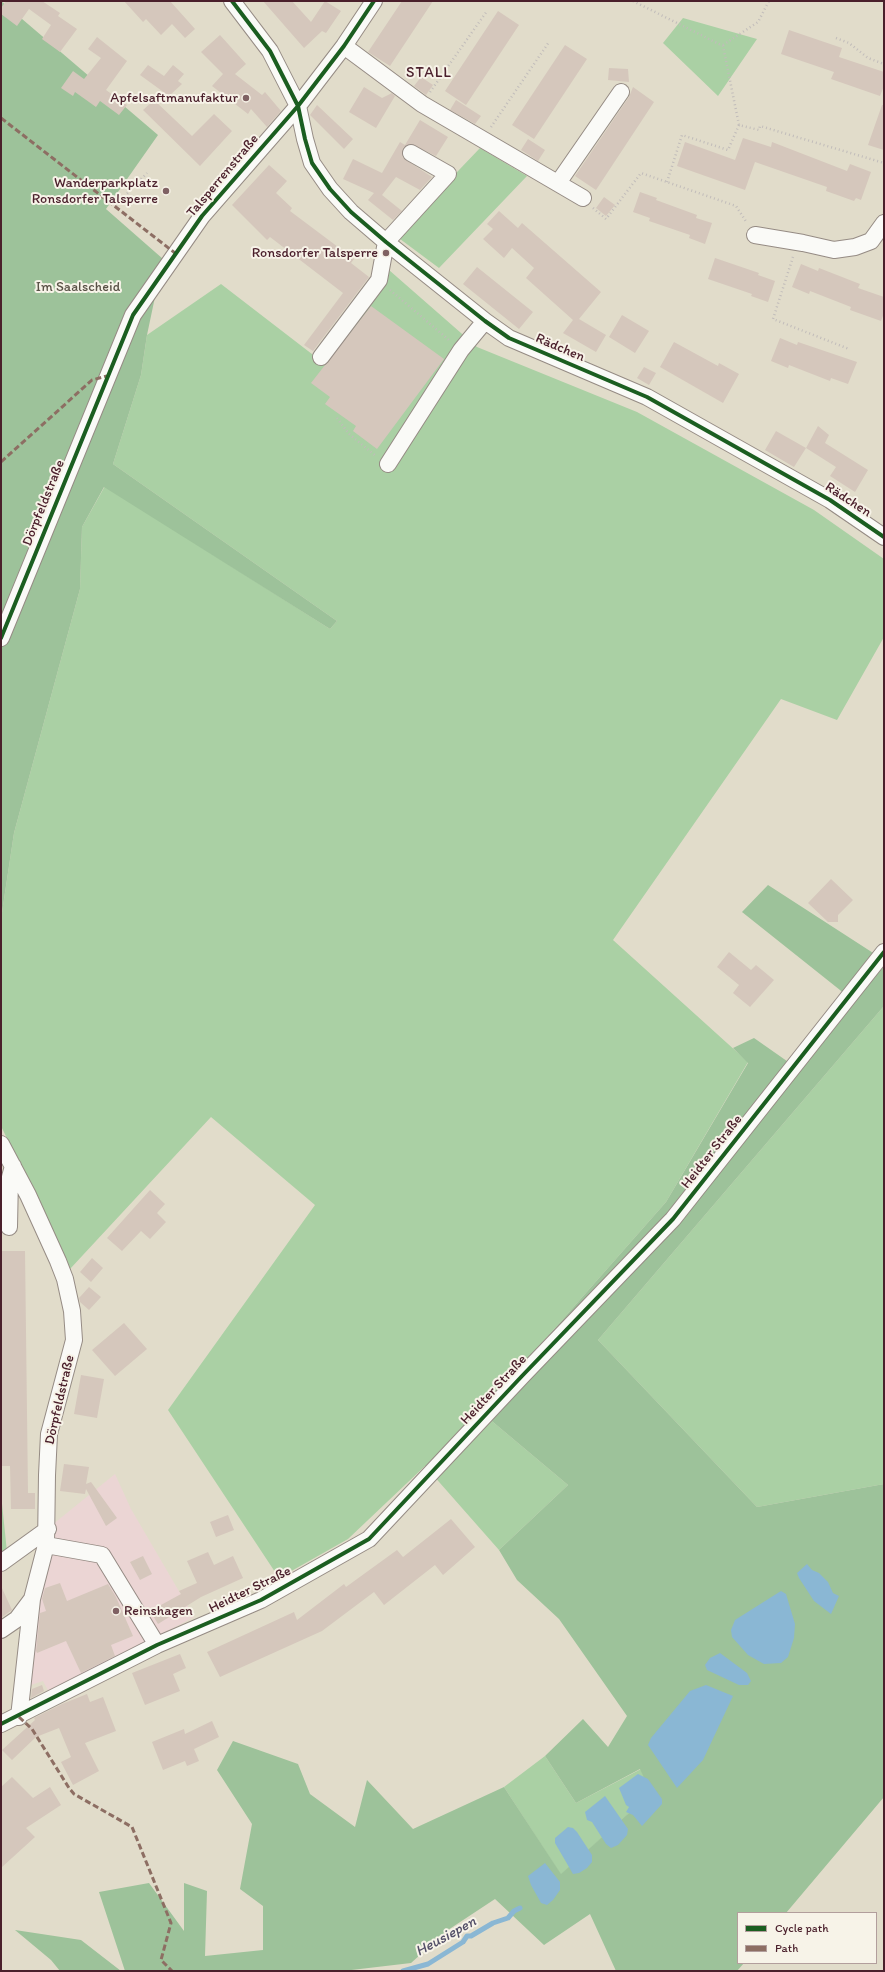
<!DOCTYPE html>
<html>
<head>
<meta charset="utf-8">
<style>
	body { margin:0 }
	#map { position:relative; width:885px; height:1972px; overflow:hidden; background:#e1dcca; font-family:Itim,sans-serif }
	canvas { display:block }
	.frame { position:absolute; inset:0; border:2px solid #4a1f2b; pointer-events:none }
	.legend { position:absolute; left:737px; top:1912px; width:140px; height:52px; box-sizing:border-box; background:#f7f3e8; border:1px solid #b29e9c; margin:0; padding:5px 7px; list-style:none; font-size:12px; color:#4a1f2b }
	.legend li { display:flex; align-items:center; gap:8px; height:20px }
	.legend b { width:20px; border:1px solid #b29e9c }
</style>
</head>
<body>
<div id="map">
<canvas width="885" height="1972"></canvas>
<div class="frame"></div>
<ul class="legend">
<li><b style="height:5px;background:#1b5e20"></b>Cycle path</li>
<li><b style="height:5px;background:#8d6e63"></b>Path</li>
</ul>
</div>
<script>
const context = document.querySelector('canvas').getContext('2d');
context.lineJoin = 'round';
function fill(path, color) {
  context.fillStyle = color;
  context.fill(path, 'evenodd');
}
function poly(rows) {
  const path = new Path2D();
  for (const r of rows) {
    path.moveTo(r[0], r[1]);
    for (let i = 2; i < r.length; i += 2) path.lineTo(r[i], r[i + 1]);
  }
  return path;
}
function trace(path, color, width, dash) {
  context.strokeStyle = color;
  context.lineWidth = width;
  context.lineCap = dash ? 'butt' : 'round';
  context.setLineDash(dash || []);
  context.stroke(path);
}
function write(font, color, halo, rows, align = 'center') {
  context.font = font + ' Itim,sans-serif';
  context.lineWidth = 4;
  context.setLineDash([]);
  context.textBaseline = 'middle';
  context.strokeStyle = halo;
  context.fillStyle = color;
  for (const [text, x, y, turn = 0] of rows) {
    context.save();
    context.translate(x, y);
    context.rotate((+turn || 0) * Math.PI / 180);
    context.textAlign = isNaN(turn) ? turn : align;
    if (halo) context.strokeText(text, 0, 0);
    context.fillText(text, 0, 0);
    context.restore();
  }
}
const built = poly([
	[115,1474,131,1509,194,1617,50,1694,43,1681,25,1687,52,1525]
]);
const green = poly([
	[683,18,757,39,718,96,663,43],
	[480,148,527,176,439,268,396,236],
	[389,270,477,347,637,412,814,510,884,559,884,637,837,720,781,699,613,940,748,1062,666,1202,481,1412,568,1485,499,1550,425,1466,348,1539,279,1578,168,1410,315,1205,211,1117,70,1269,1,1126,1,919,14,833,80,589,82,527,105,486,330,629,337,621,113,464,141,375,147,335,221,284,321,361],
	[884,1006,884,1484,757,1507,598,1340],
	[1,1494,7,1552,1,1557],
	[545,1756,576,1803,641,1769,651,1793,561,1875,504,1787]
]);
const forest = poly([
	[1,1,158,135,106,209,163,259,147,335,141,375,113,464,337,621,330,629,104,487,82,527,80,589,14,833,1,919],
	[768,885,884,960,884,1006,598,1340,757,1507,884,1484,884,1797,786,1913,738,1913,738,1963,744,1963,737,1971,616,1971,590,1914,544,1945,495,1899,448,1930,411,1963,343,1971,125,1971,99,1892,149,1883,184,1931,184,1883,207,1891,205,1956,263,1950,263,1906,240,1889,252,1824,217,1770,233,1741,298,1764,310,1794,355,1827,367,1780,413,1829,504,1787,561,1874,651,1793,640,1769,576,1803,545,1756,583,1719,608,1747,627,1716,559,1619,517,1580,499,1550,568,1485,481,1412,666,1202,748,1063,733,1048,754,1038,794,1066,850,998,742,912],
	[15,1930,81,1940,121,1971,60,1971,51,1960]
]);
const water = poly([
	[807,1564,812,1570,819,1573,828,1582,833,1593,839,1596,831,1614,814,1601,799,1578,797,1573],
	[781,1591,786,1594,795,1624,794,1638,788,1657,781,1663,764,1664,748,1655,732,1637,731,1630,735,1620],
	[720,1653,747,1673,751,1681,748,1685,739,1685,707,1670,705,1665,710,1658],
	[706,1685,733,1696,703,1760,677,1788,648,1745,651,1738,690,1691],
	[638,1774,648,1779,662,1799,662,1804,642,1826,633,1815,626,1812,629,1807,626,1805,619,1788],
	[605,1796,628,1829,627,1835,618,1845,611,1848,606,1844,592,1822,587,1820,585,1812],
	[568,1827,573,1828,577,1832,592,1855,592,1862,587,1868,579,1873,573,1874,555,1843,555,1838],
	[545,1863,560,1882,560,1890,553,1900,547,1905,541,1903,531,1885,528,1876]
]);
const stream = poly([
	[403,1971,428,1964,463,1942,467,1936,471,1936,493,1923,508,1918,514,1911,520,1908]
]);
const building = poly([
	[6,1,42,1,60,13,58,16,77,29,60,52,42,39,51,25,29,9,17,26,1,14,1,8],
	[124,1,170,1,195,29,185,38,172,24,161,35,146,19,143,22],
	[263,1,292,1,311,22,325,1,341,11,326,33,322,31,304,48],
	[402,1,433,1,390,66,368,52],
	[498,11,519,25,466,105,445,91],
	[789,30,842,48,839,57,884,72,884,86,880,96,831,79,834,72,781,54],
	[220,35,246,64,235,74,262,95,265,92,281,111,267,127,251,109,248,114,212,86,223,74,201,52],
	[97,37,127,61,106,90,127,105,119,115,100,101,96,107,75,92,73,96,61,88,73,71,84,79,101,58,88,49],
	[565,45,587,59,534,139,512,125],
	[148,65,164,76,173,65,184,74,178,81,182,84,169,96,140,75],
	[609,68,628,69,629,82,608,80],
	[421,77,433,85,426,95,414,86],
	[364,87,382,98,392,93,395,96,376,128,349,112],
	[633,87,654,102,596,190,575,176,629,97],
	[154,100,192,136,214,114,232,131,200,166,143,110],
	[456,100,481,116,475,124,450,110],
	[317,105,353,139,344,149,310,115],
	[882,105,884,105,884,150,868,145],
	[420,120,448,137,436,156,411,144,403,148,402,153,403,158,432,177,420,190,396,177,382,195,402,211,393,220,368,200,374,193,343,179,353,159,382,173,400,142,405,145],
	[743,138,771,147,772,142,847,171,850,164,871,172,861,200,856,198,854,201,826,191,827,187,755,162,745,190,677,166,685,142,735,160],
	[528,139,545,150,538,161,521,150],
	[269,165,287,181,276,193,292,208,290,211,354,259,351,263,369,277,313,351,304,345,343,293,270,237,267,240,232,205],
	[640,192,657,198,656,200,697,215,696,218,712,223,705,244,689,238,690,235,649,221,650,218,633,212],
	[604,197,615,205,606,216,596,208],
	[499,211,518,228,522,223,601,292,579,319,606,335,596,352,563,333,573,320,526,278,534,268,512,248,504,258,483,239,493,229,487,224],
	[715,258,759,273,758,275,775,281,768,302,751,296,752,294,708,279],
	[801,264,818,271,819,268,860,284,858,288,884,297,884,313,881,321,850,310,851,307,810,291,809,294,792,287],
	[477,267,533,312,519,329,463,284],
	[371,306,444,359,377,449,353,431,356,426,325,404,330,397,311,383],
	[622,315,649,331,635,353,609,337],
	[780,338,797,345,798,342,857,362,848,384,831,378,830,381,789,365,788,368,771,361],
	[674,342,718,366,719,363,739,374,723,403,660,367],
	[644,367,656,373,649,385,637,378],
	[818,426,829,435,825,443,868,470,855,492,830,476,836,467,806,448],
	[776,431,806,448,794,467,765,450],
	[831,879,853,900,838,915,838,922,828,922,808,903],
	[729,952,751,970,756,965,774,980,750,1007,733,993,739,985,717,967],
	[150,1190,165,1204,157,1213,166,1222,150,1239,141,1231,122,1251,107,1238],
	[1,1251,25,1251,28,1493,35,1493,35,1509,11,1509,10,1466,1,1466],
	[92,1258,103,1268,91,1282,80,1272],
	[89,1287,101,1297,89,1310,80,1302,79,1298],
	[124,1323,147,1349,115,1376,92,1350],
	[81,1375,104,1379,97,1418,74,1414],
	[64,1464,89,1467,86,1484,91,1482,117,1518,106,1526,86,1489,85,1494,60,1491],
	[228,1515,234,1530,216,1537,210,1522],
	[451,1519,475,1547,443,1575,435,1565,384,1605,374,1592,322,1631,220,1677,207,1652,294,1612,297,1620,344,1584,346,1587,397,1550,403,1557],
	[208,1552,214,1565,233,1556,243,1578,201,1597,158,1624,150,1611,181,1594,179,1591,197,1583,187,1561],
	[143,1556,152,1574,140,1580,130,1562],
	[60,1583,67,1601,108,1584,116,1597,133,1636,111,1645,115,1656,81,1673,66,1641,37,1653,36,1651,40,1613,46,1611,42,1599,45,1588],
	[1,1586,12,1610,1,1618],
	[180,1654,186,1668,173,1674,180,1691,145,1705,132,1673],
	[42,1685,44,1691,31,1698,32,1689],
	[87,1694,90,1702,103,1697,116,1731,85,1743,99,1771,73,1785,61,1762,71,1757,59,1728,36,1737,12,1760,2,1750,35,1720,34,1718,62,1704],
	[212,1721,219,1737,194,1749,199,1761,187,1766,185,1761,163,1770,152,1742,184,1729,185,1734],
	[12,1777,33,1798,50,1787,61,1805,26,1828,35,1837,1,1868,1,1787]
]);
const path = poly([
	[633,1,723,46,739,125],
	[836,38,849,43,868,58,884,64],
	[723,45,758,22,769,1],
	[430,92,487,11],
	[491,127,549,42],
	[667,182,682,135,728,150,739,125,759,130,760,126,884,163],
	[116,205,147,173],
	[593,208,606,219,641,173,736,206,747,223],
	[793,257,773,319,849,349],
	[390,290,449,340],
	[337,418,349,434,376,456]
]);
const minor = poly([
	[232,1,270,51,298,106,305,139,312,163,330,189,351,212,386,242,485,321,509,338,647,397,830,500,884,537],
	[344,46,422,104,583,198],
	[558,183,621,92],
	[755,235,803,243,834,250,855,247,871,241,884,223],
	[321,357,379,280,386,242,448,174,411,153],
	[388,464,461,350,485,321],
	[1,638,133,315,202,216,298,106,344,46,374,1],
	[1,1144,28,1195,58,1261,65,1279,72,1311,74,1340,49,1434,47,1475,46,1545,32,1599,19,1717],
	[9,1227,10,1177,13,1166],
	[46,1545,102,1555,157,1645],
	[1,1563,48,1529],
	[1,1630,17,1619,32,1599],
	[1,1724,157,1645,261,1600,369,1539,522,1376,673,1219,884,952]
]);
const quiet = poly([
	[1,118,175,253],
	[1,462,92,380,107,376],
	[19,1717,32,1729,69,1788,74,1794,132,1827,171,1923,161,1960,172,1971]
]);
const cycleway = poly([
	[232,1,270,51,298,106,305,139,312,163,330,189,351,212,386,242,485,321,509,338,647,397,830,500,884,537],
	[1,638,133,315,202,216,298,106,344,46,374,1],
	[1,1724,157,1645,261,1600,369,1539,522,1376,673,1219,884,952]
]);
const markers = [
	[246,98,4,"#7f6163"],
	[166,191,4,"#7f6163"],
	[386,253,4,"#7f6163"],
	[116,1611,4,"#7f6163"]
];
const poiNames = [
	["Apfelsaftmanufaktur",238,98],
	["Wanderparkplatz",158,183],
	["Ronsdorfer Talsperre",158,199],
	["Ronsdorfer Talsperre",378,253],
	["Reinshagen",124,1611,"left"]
];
const streetNames = [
	["Talsperrenstraße",223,176,-50],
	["Rädchen",560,348,23],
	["Rädchen",848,500,33],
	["Dörpfeldstraße",44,503,-68],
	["Heidter Straße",712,1152,-52],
	["Heidter Straße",494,1390,-47],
	["Dörpfeldstraße",60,1400,-77],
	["Heidter Straße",250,1590,-26]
];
const parkNames = [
	["Im Saalscheid",78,287]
];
const neighbourhoodNames = [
	["STALL",429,73]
];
const waterNames = [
	["Heusiepen",446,1937,-29]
];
fill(built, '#ebd5d4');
fill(green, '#aad0a4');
fill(forest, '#9dc29a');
fill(water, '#8ab7d4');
trace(stream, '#8ab7d4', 5);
fill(building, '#d5c7bc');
trace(minor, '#958b84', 18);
trace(path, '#c1bcba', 2.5, [1, 3]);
trace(minor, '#fafaf7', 16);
trace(quiet, '#8d6e63', 3, [6, 3]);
trace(cycleway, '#1b5e20', 4);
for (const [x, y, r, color] of markers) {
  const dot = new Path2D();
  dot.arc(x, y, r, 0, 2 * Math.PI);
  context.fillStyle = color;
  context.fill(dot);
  trace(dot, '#f7f3e8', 1.5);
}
write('14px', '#4a1f2b', '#f7f3e8', poiNames, 'right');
write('14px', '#4a1f2b', '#f7f3e8', streetNames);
write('14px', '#595146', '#f7f3e8', parkNames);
context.letterSpacing = '1px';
write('15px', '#4a1f2b', '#f7f3e8', neighbourhoodNames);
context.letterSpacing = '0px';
write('italic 15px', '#534f68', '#f7f3e8', waterNames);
</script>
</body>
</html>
